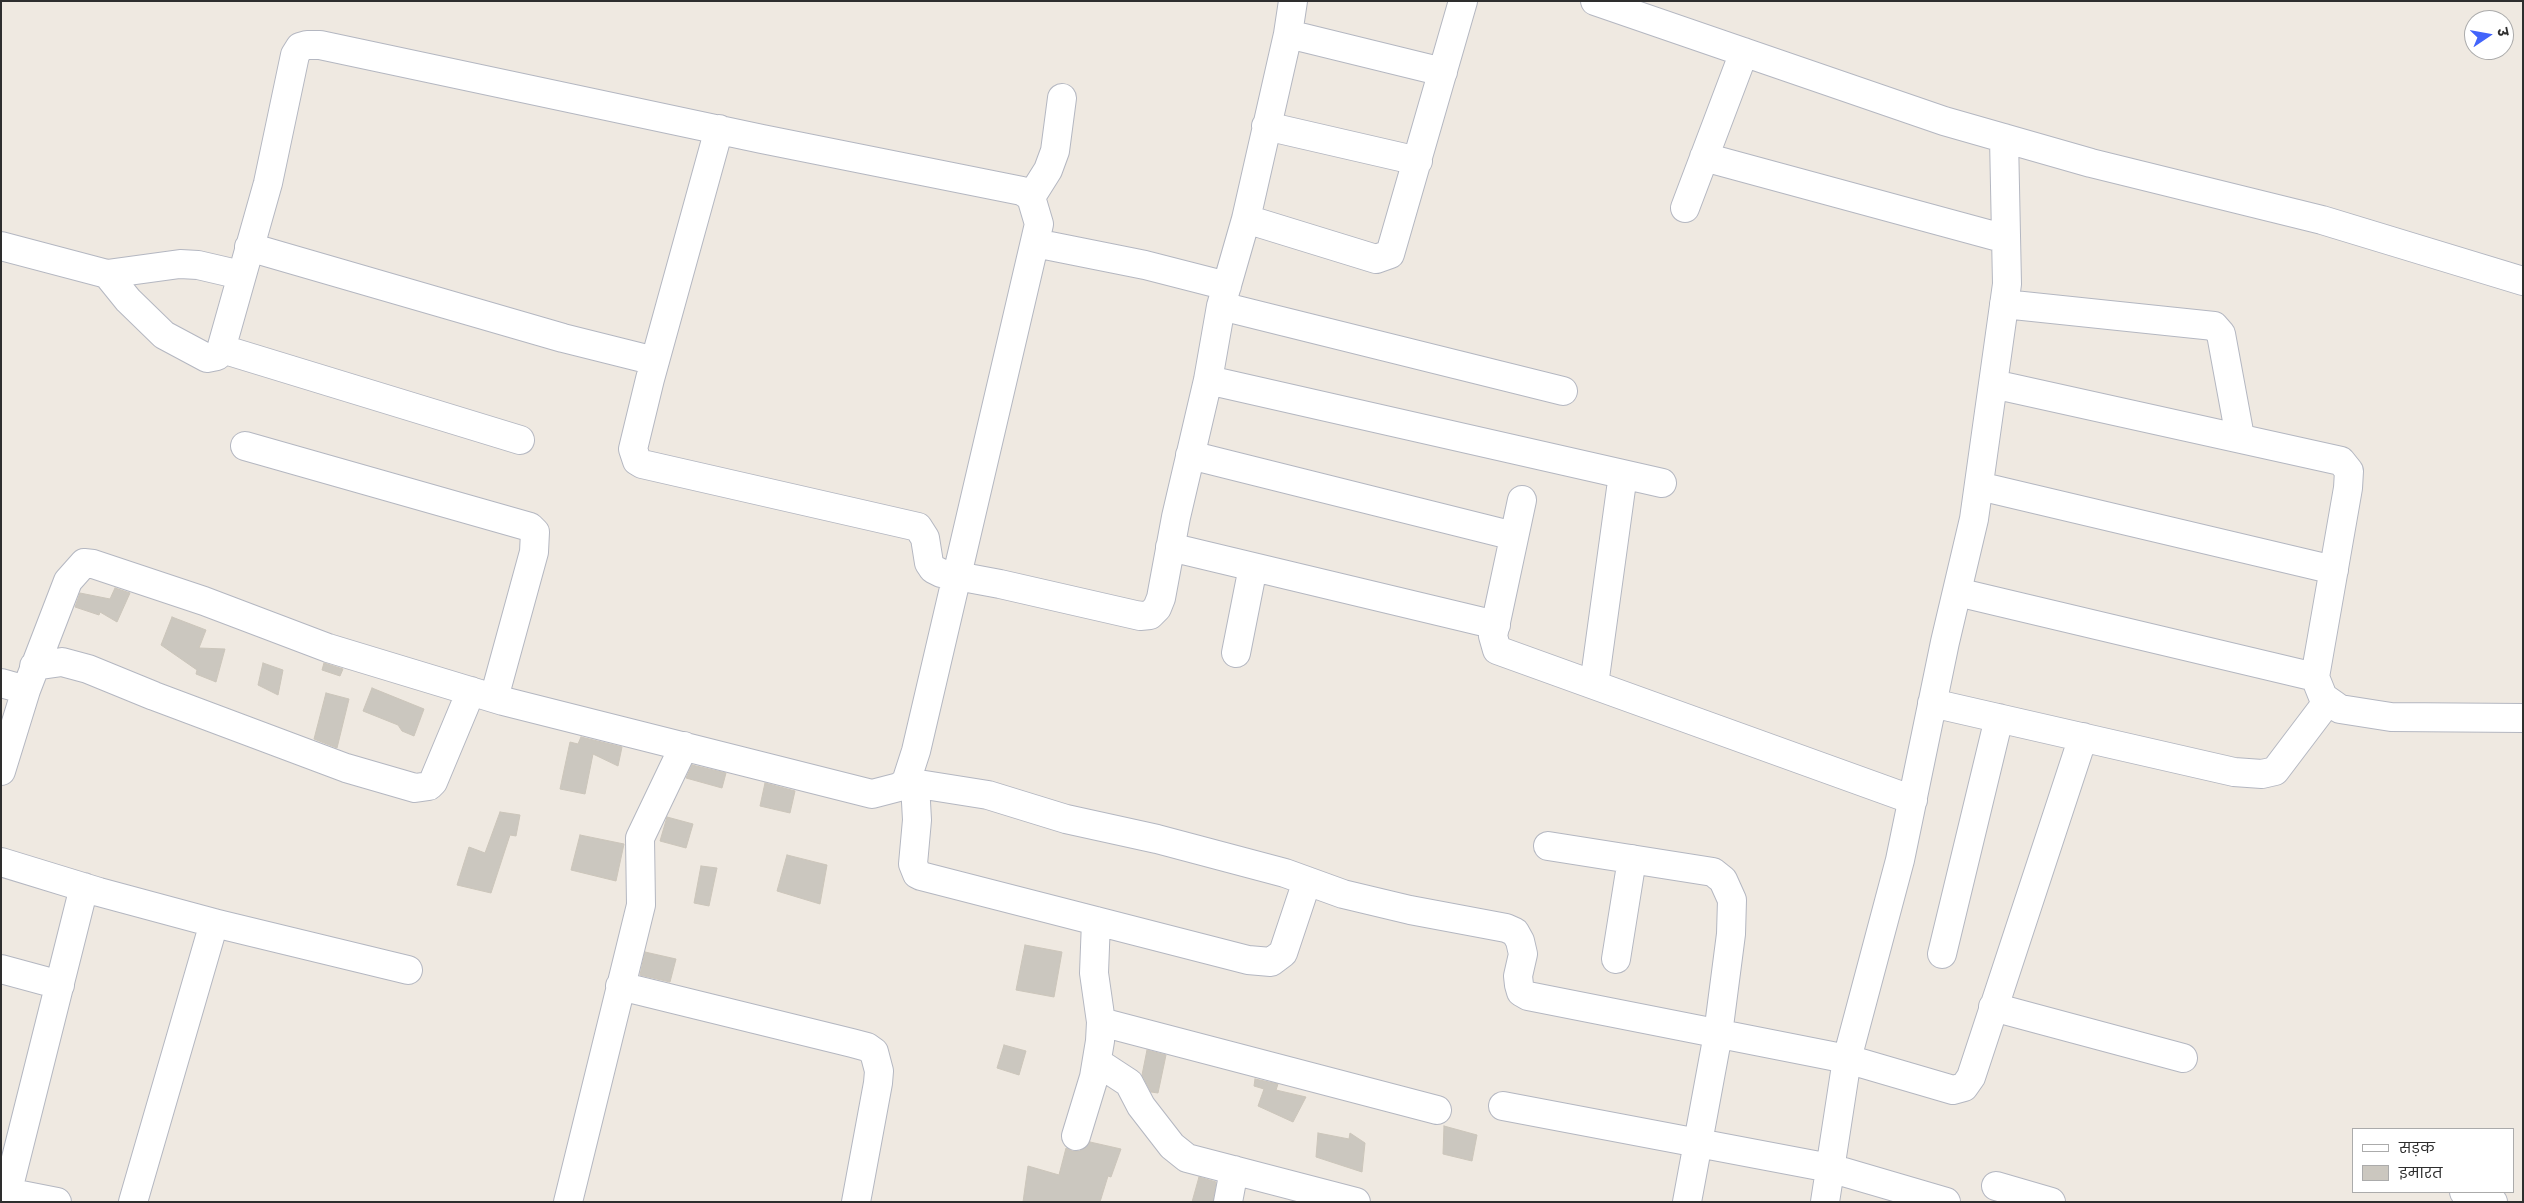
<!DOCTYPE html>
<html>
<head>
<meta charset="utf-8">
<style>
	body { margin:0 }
	#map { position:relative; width:2524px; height:1203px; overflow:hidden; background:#efe9e1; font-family:Poppins,"Noto Sans Devanagari",sans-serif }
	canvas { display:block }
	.frame { position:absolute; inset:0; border:2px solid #2e2e2e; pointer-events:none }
	.legend { position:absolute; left:2352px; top:1128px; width:162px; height:65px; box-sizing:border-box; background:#fff; border:1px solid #ababab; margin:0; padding:6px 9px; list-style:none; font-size:15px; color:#2e2e2e }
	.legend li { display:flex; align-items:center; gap:10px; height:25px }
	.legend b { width:25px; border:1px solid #ababab }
	.north { position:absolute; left:2464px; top:10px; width:50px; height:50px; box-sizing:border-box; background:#fff; border:1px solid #ababab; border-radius:50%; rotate:78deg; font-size:14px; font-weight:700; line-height:20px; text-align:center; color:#2e2e2e }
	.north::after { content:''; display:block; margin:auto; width:18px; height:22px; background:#4264fb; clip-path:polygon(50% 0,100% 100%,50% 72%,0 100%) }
</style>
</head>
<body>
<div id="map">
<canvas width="2524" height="1203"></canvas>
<div class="frame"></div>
<ul class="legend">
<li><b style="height:6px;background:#fff"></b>सड़क</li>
<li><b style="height:14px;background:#cbc7bf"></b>इमारत</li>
</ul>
<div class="north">उ</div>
</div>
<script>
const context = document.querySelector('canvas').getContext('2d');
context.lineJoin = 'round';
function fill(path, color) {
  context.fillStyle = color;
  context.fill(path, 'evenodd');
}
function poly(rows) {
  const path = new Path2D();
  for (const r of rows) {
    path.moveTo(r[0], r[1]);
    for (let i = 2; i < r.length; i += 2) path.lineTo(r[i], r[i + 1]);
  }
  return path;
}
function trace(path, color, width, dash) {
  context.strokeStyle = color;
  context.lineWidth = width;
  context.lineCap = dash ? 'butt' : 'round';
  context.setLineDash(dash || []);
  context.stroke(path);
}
const building = poly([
	[115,588,130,593,117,622,100,612,99,615,75,607,80,593,110,599,115,588],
	[172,617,206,630,199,648,225,649,216,682,196,674,197,670,161,645,172,617],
	[263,663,283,670,278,695,258,685,263,663],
	[324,663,343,669,340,676,322,670,324,663],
	[372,688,424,709,414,736,402,731,398,725,363,711,372,688],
	[326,693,349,699,337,748,314,739,326,693],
	[581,737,622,747,618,766,593,754,585,794,560,789,570,742,578,744,581,737],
	[692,765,726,773,722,788,686,778,692,765],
	[765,783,795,791,790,813,760,806,765,783],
	[500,812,520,815,516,836,510,835,491,893,457,885,469,847,485,853,500,812],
	[667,817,693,824,686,848,660,841,667,817],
	[580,835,624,844,616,881,571,870,580,835],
	[787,855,827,865,820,904,777,891,787,855],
	[701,866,717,868,709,906,694,903,701,866],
	[1025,945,1062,952,1054,997,1016,990,1025,945],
	[645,952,676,959,670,982,640,975,645,952],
	[1004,1045,1026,1051,1019,1075,997,1068,1004,1045],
	[1147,1050,1166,1055,1158,1093,1151,1092,1142,1075,1147,1050],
	[1255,1079,1278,1084,1276,1090,1306,1097,1293,1122,1258,1106,1264,1089,1254,1086,1255,1079],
	[1444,1126,1477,1135,1472,1161,1443,1154,1444,1126],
	[1318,1133,1349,1139,1350,1133,1365,1143,1362,1172,1316,1157,1318,1133],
	[1090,1142,1121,1149,1111,1177,1108,1176,1100,1202,1023,1202,1028,1166,1059,1175,1066,1148,1072,1151,1080,1151,1090,1142],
	[1199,1177,1216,1182,1213,1202,1192,1202,1199,1177]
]);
const minor = poly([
	[1595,1,1944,121,2091,163,2322,220,2523,281],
	[1288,34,1443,72],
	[1266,126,1418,161],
	[719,129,650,379,633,449,637,461,642,464,918,527,925,538,929,563,933,569,941,573,1000,584,1140,616,1150,615,1157,608,1161,598,1176,517,1208,380,1221,306,1246,219,1288,34,1293,1],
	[1704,157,2006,239],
	[1031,197,1048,170,1055,151,1062,98],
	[1685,208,1744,52],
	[1246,219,1376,259,1390,254,1463,1],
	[1035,243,1145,265,1227,286],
	[1,246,107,274,180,264,198,265,241,275],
	[249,247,563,338,655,361],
	[2004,304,2214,326,2221,334,2240,437],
	[1221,306,1563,391],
	[222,349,520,440],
	[1208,380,1662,483],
	[1993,384,2341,461,2349,471,2348,488,2315,677,2323,697,2340,709,2391,717,2523,718],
	[245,446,530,527,535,532,534,552,494,698],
	[1190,455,1514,536],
	[1979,486,2334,570],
	[1522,500,1493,636,1497,650,1913,800],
	[1170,547,1496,625],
	[1957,592,2315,677],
	[1236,653,1253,567],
	[34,666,62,662,88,669,154,696,346,768,415,788,429,786,433,782,471,691],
	[1,683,26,690,68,581,84,563,93,564,204,601,328,648,503,701,872,794,899,787,906,782,916,751,1039,224,1031,197,1022,191,762,139,320,45,307,45,300,47,295,55,268,183,220,353,217,356,207,358,164,335,128,300,107,274],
	[1594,685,1623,474],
	[1932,703,2234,772,2262,774,2275,771,2328,701],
	[1,771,26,690],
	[906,782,988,795,1066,819,1157,839,1285,873,1343,894,1410,910,1506,928,1515,932,1520,941,1523,954,1518,976,1519,985,1521,992,1528,996,1847,1059,1953,1090,1964,1087,1971,1077,2083,737],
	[915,784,917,820,913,864,917,874,921,876,1248,960,1271,962,1283,953,1307,881],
	[1548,846,1713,872,1723,880,1732,900,1731,934,1718,1034,1687,1202],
	[1,862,99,892,214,923,408,970],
	[1942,954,1999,718],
	[1616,959,1632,859],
	[1,969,60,985],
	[620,986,852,1043,867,1047,874,1052,879,1071,878,1083,856,1202],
	[1993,1007,2183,1058],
	[1101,1022,1437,1110],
	[1097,1062,1129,1083,1141,1106,1172,1146,1187,1158,1356,1202],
	[1503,1106,1830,1168,1946,1202],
	[1076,1136,1094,1077,1100,1041,1101,1022,1094,973,1096,921],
	[1996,1186,2051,1202],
	[1,1191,57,1202],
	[2464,1192,2493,1202],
	[5,1202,84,887],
	[133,1202,214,923],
	[568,1202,641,905,640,838,684,746],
	[1228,1202,1234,1170],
	[1825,1202,1847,1059,1900,860,1945,642,1974,519,2007,284,2004,138]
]);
fill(building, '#cbc7bf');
trace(building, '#cbc5ba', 1);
trace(minor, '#b4b7c1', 30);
trace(minor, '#fff', 28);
</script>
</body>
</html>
